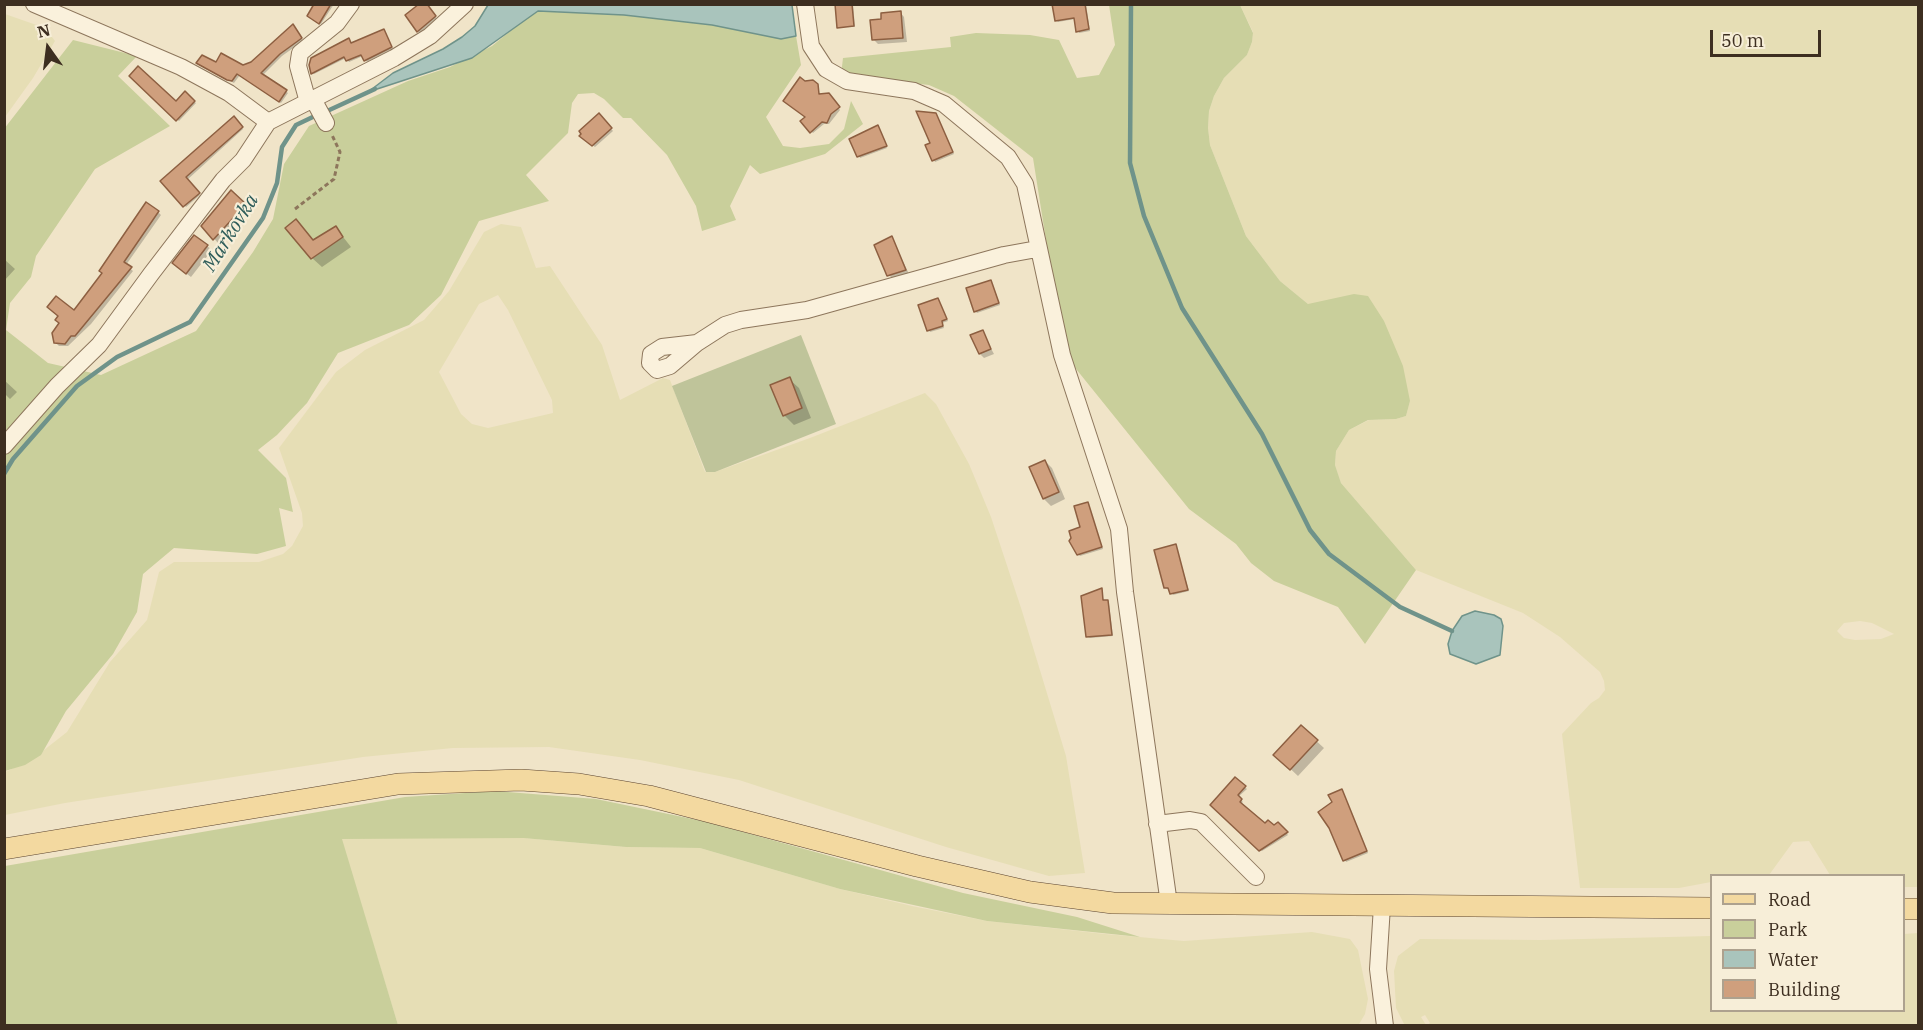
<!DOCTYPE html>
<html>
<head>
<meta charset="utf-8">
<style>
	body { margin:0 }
	#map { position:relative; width:1923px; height:1030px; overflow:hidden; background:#f0e4c8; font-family:"IBM Plex Serif",serif }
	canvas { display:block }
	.frame { position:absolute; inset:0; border:6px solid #3d2e20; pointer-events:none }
	.legend { position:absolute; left:1710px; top:874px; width:195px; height:138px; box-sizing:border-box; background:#f7eed8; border:2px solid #ada18e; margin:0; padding:8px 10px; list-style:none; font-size:18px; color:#3d2e20 }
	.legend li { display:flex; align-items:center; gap:12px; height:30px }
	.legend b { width:30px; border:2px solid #ada18e }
	.north { position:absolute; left:18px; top:18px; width:60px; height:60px; -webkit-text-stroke:4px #f7eed8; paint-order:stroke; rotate:346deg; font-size:16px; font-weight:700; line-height:24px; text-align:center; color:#3d2e20 }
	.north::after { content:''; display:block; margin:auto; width:21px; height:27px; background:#3d2e20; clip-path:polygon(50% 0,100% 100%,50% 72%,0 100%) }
	.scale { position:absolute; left:1710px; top:30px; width:111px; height:27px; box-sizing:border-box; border:3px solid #3d2e20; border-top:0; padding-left:8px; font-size:18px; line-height:21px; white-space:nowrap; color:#3d2e20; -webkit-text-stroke:4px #f7eed8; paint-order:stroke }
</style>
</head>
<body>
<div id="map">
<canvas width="1923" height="1030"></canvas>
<div class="frame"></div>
<ul class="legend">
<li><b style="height:8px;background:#f3d9a0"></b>Road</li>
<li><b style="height:16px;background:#c9cf9b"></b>Park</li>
<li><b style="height:16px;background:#a9c4bc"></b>Water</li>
<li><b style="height:16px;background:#cf9f7d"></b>Building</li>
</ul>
<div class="north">N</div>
<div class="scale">50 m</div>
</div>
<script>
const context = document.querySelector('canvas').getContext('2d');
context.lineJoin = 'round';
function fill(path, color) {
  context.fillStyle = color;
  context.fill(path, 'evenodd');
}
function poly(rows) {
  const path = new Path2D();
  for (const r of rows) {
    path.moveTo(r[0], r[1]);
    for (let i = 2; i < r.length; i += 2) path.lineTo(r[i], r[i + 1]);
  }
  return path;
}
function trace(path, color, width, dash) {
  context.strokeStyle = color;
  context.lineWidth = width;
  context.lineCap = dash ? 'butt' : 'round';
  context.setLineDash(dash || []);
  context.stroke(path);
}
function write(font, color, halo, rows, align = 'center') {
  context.font = font + ' "IBM Plex Serif",serif';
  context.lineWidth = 4.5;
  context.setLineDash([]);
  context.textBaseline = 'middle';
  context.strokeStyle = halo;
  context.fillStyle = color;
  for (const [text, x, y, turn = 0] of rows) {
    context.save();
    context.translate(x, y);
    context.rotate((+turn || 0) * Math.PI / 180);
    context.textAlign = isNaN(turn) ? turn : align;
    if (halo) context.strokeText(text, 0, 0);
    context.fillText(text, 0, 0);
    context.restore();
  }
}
const farmland = poly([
	[1240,5,1918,5,1918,887,1904,887,1904,876,1830,875,1809,841,1793,842,1769,875,1712,876,1711,882,1679,888,1580,888,1562,734,1591,703,1599,698,1605,690,1604,681,1600,672,1560,637,1523,613,1416,570,1341,483,1335,465,1336,451,1349,430,1369,420,1396,419,1406,416,1410,401,1317,304,1308,304,1280,281,1246,236,1210,145,1208,128,1209,111,1214,96,1224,78,1247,55,1252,42,1253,32],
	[1860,621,1872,623,1894,634,1881,639,1855,640,1844,638,1837,631,1844,623],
	[5,14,45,28,55,41,33,78,5,117],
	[501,224,521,227,536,268,550,266,602,345,620,400,663,378,670,380,705,472,715,472,810,438,925,393,936,404,969,464,991,517,1022,611,1066,756,1085,873,1049,876,946,847,739,780,640,760,549,747,453,748,363,757,65,803,5,815,5,772,30,761,67,732,110,662,147,620,159,572,174,562,259,562,283,554,292,546,303,526,302,513,279,448,336,372,365,350,424,320,449,291,484,232],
	[498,295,508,310,552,400,553,413,488,428,472,424,461,414,439,372,479,304],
	[372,837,523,838,626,847,700,848,840,889,912,906,987,921,1105,934,1184,941,1312,932,1350,939,1358,950,1368,999,1365,1014,1358,1026,398,1025,341,839],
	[1918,933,1918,1025,1426,1026,1430,1023,1425,1015,1421,1017,1426,1025,1405,1026,1396,1008,1394,971,1398,956,1420,939,1541,940,1711,936,1712,1010,1904,1010,1904,934]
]);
const green = poly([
	[1109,5,1240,5,1253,33,1252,42,1247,55,1224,78,1214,96,1209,111,1208,128,1210,145,1246,236,1280,281,1308,304,1354,294,1368,296,1384,321,1403,366,1410,401,1406,416,1396,419,1368,420,1349,430,1336,451,1335,465,1341,483,1416,570,1365,644,1338,607,1274,581,1251,563,1236,544,1189,509,1064,354,1033,158,954,96,929,85,841,75,843,58,951,47,950,37,976,33,1030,35,1059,40,1077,78,1099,75,1115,45],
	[538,11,624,15,712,25,781,39,796,36,801,65,766,117,783,146,800,148,829,144,844,129,851,101,863,124,825,154,760,174,750,165,730,206,736,220,702,231,696,206,667,155,631,118,623,118,604,99,594,93,578,94,572,103,568,133,526,175,549,201,479,221,441,295,409,325,338,353,307,403,277,435,258,450,286,478,293,512,279,508,286,546,257,554,174,548,143,574,137,612,113,654,66,711,41,755,25,765,5,771,4,129,73,40,137,56,118,76,170,126,95,169,36,256,31,277,10,303,6,330,48,363,101,375,196,331,253,252,273,219,284,164,309,126,408,81,450,67,492,46,531,14],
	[495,791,596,799,707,822,963,893,1077,917,1140,937,987,921,840,889,700,848,626,847,523,838,342,839,398,1025,5,1025,5,866,405,797]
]);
const cemetery = poly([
	[801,335,836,424,715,472,706,472,672,386]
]);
const water = poly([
	[488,5,792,5,796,36,781,39,712,25,624,15,538,11,472,58,368,92,393,73,443,49,462,37,475,26,488,5],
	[1475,611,1494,615,1501,619,1503,626,1500,655,1476,664,1450,654,1448,644,1452,631,1462,616,1475,611]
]);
const shadow = poly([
	[316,4,334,4,321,24,310,18],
	[421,4,430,4,428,7,438,20,420,34,418,31],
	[836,4,853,4,855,27,838,27],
	[1062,4,1086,4,1090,31,1079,33,1075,19,1058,22,1056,20],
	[900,12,904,17,907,42,878,44,874,40,883,20],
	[295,28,303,41,282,56,263,75,288,93,281,103,240,75,234,83,200,65,242,67,252,63],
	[385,33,393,49,367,62,363,56,349,62,346,58,314,74,313,73,351,44],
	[131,76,176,104,185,94,196,103,179,121],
	[817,85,820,95,828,95,840,110,829,124,824,124,813,133,802,122,807,117],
	[599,115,613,131,595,147,581,136],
	[937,116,954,154,935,162,927,146,932,144],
	[233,118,243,129,187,180,200,195,186,207,163,181],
	[879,129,887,148,860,158,851,140],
	[231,192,249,209,218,243,203,226],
	[158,212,161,215,126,265,133,271,91,324,68,346,59,346,56,343,74,312],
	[296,221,314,241,336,228,351,247,322,267,312,258],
	[892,238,909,274,893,279,889,275],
	[207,246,212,250,191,277,179,268],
	[4,259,15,269,4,281],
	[991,281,1000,305,977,313,975,311],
	[938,300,948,321,942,323,944,328,930,332,929,330],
	[982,332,994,354,984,358,980,354],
	[789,379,799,388,811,418,794,425,784,415],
	[4,380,17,392,10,399,4,393],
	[1045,461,1052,468,1065,499,1051,506,1044,499,1031,467],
	[1088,504,1103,549,1080,556,1078,554],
	[1176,546,1189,591,1173,595,1170,589,1165,588],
	[1101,589,1104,602,1109,604,1113,636,1090,638,1088,637],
	[1301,727,1324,748,1298,776,1282,761],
	[1235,779,1247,789,1238,797,1243,802,1241,804,1266,825,1278,824,1288,835,1262,851,1212,805],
	[1343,792,1368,853,1346,862,1330,827]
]);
const stream = poly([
	[1131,4,1130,163,1144,216,1182,308,1262,434,1310,530,1329,554,1400,607,1452,631],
	[325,112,375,89],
	[4,474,13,459,77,386,117,357,190,322,263,218,277,183,282,147,296,125,317,115]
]);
const building = poly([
	[314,4,331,4,319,24,307,16,314,4],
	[419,4,427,4,436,16,417,32,405,15,419,4],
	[835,4,852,4,854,26,837,28,835,4],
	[1052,4,1085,4,1089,29,1076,32,1074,18,1055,21,1052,4],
	[901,11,903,38,872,40,870,20,881,19,881,13,901,11],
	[293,24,302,38,280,54,261,73,287,90,279,102,237,74,232,81,227,80,196,63,202,55,216,62,221,53,243,65,251,62,293,24],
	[384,29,392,47,364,61,361,55,346,61,344,57,311,74,309,65,311,58,349,38,351,43,384,29],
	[138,66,176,101,185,91,195,101,176,121,129,76,138,66],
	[800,77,805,81,813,80,818,84,819,94,829,93,840,107,831,114,827,123,822,122,810,133,800,121,805,117,783,101,800,77],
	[916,111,936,113,953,152,932,161,925,145,930,143,916,111],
	[599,113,612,128,592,146,579,136,581,134,579,131,599,113],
	[234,116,243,127,186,177,200,193,183,207,160,181,234,116],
	[878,125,887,146,857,157,849,139,878,125],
	[231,190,246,204,213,240,201,226,231,190],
	[146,202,159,211,124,262,132,267,75,336,71,336,65,344,54,343,52,333,59,323,55,320,58,316,47,307,56,296,74,310,102,273,99,271,146,202],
	[296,219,313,240,336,226,343,237,311,259,285,228,296,219],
	[194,235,208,245,186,274,172,263,194,235],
	[892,236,906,270,887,276,874,245,892,236],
	[991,280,999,303,974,312,966,288,991,280],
	[938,298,947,319,942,321,943,326,927,331,918,305,938,298],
	[983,330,991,349,979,354,970,335,983,330],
	[790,377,802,408,783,416,770,385,790,377],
	[1045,460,1059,492,1043,499,1029,467,1045,460],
	[1088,502,1102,547,1077,555,1069,541,1071,538,1069,531,1080,527,1074,506,1088,502],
	[1176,544,1188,590,1170,594,1168,588,1164,588,1154,550,1176,544],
	[1102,588,1103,600,1108,600,1112,635,1086,637,1081,596,1102,588],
	[1301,725,1318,740,1290,770,1273,755,1301,725],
	[1235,777,1246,786,1238,795,1242,799,1240,802,1265,823,1268,820,1274,825,1278,822,1288,832,1259,851,1210,805,1235,777],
	[1342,789,1367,851,1343,861,1329,828,1318,812,1332,802,1328,795,1342,789]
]);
const path = poly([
	[295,209,334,179,340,152,332,135]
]);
const minor = poly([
	[34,4,181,67,229,93,268,122],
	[805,4,811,46,826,69,847,81,914,91,944,104,1008,157,1025,184,1062,355,1119,529,1125,592,1169,904],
	[313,99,326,123],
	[308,102,298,66,300,53,337,23,351,4],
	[697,343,662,347,651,354,650,363,657,370,670,366,697,343,725,325,741,320,807,310,1004,255,1037,249],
	[4,446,57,386,99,345,151,274,223,180,243,160,268,122,394,58,430,36,465,4],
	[1157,824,1190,820,1201,822,1256,877],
	[1382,906,1378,969,1385,1026]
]);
const major = poly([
	[4,849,398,784,521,780,579,784,649,796,917,866,1030,892,1113,903,1712,908],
	[1904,909,1918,909]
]);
const waterNames = [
	["Markovka",231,233,-58]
];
fill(farmland, '#e6deb5');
fill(green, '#c9cf9b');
fill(cemetery, '#bfc49a');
fill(water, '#a9c4bc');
trace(water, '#6f938a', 1.5);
fill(shadow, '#0003');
trace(stream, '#6f938a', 4.5);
fill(building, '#cf9f7d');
trace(building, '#8d5f41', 1.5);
trace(minor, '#8d765c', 18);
trace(major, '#5b4430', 22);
trace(path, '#8d765c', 3, [4.5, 3]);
trace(minor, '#faf1dc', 16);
trace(major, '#f3d9a0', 21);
write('italic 20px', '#2f5d5a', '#f7eed8', waterNames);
</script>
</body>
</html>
